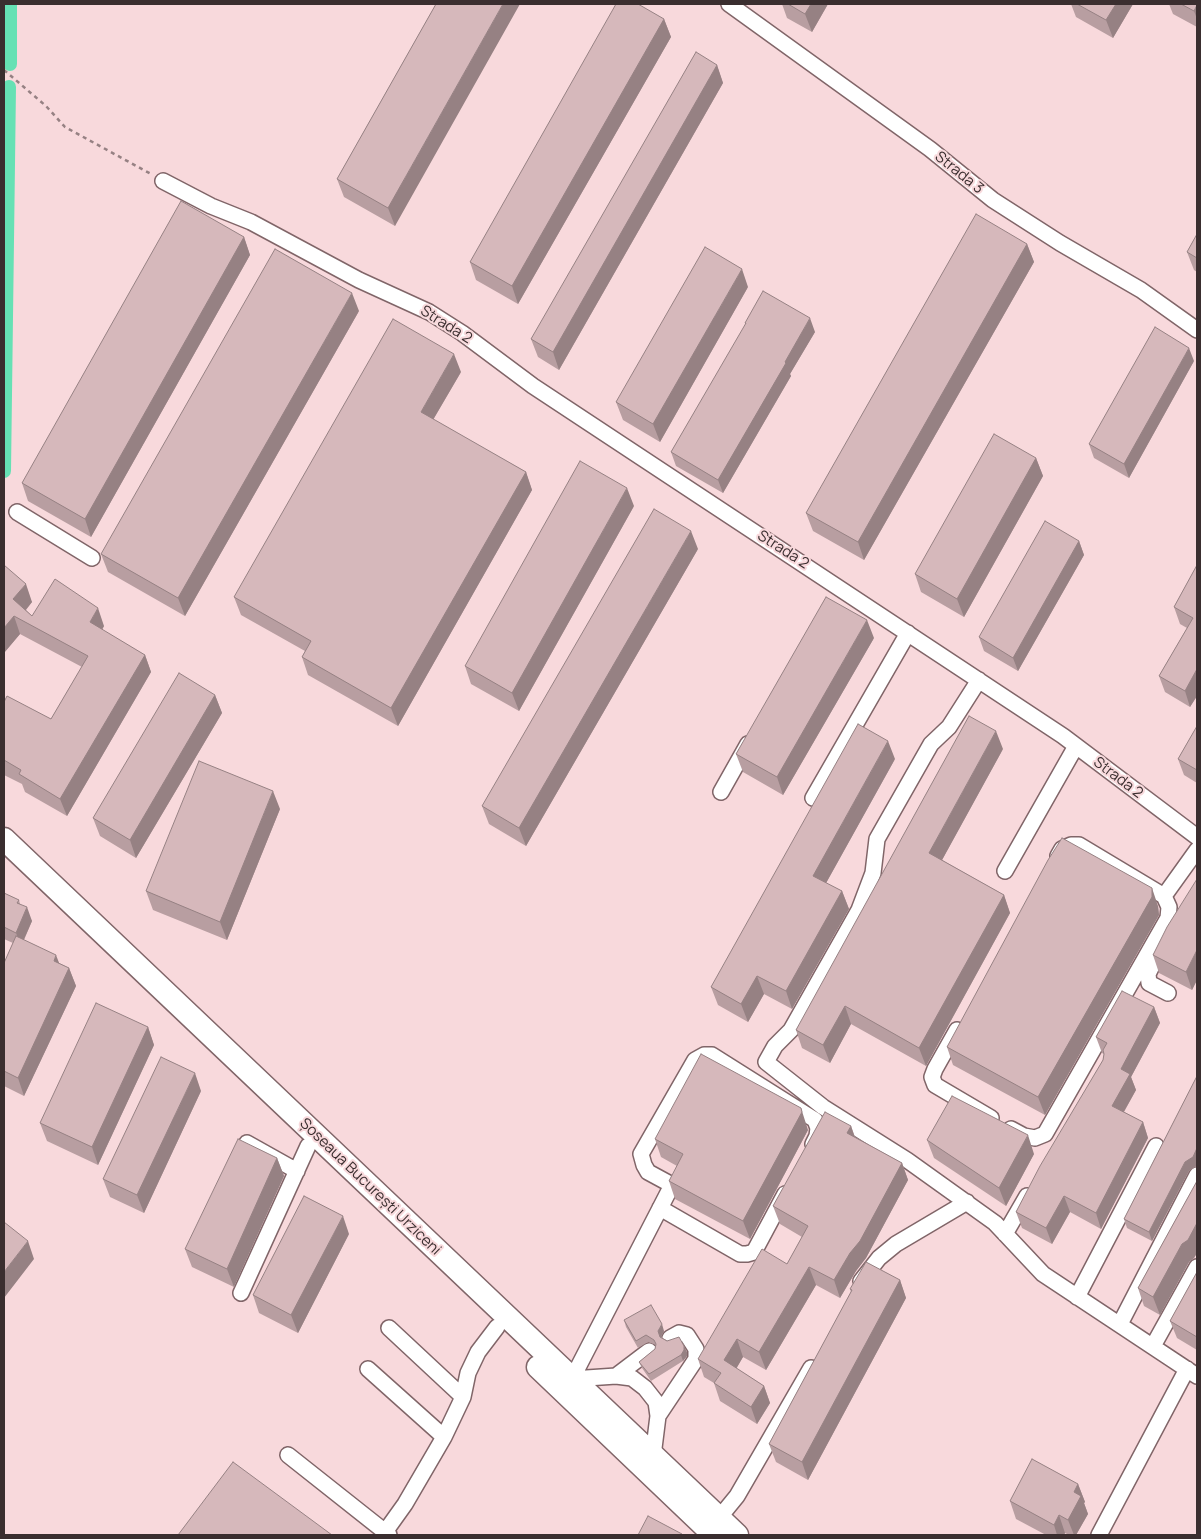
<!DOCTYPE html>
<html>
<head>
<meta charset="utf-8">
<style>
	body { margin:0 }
	#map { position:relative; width:1201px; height:1539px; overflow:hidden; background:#f8d9dc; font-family:Manrope,sans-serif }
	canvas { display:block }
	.frame { position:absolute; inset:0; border:5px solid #3a2e2f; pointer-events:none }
</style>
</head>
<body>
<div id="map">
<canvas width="1201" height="1539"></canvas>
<div class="frame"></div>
</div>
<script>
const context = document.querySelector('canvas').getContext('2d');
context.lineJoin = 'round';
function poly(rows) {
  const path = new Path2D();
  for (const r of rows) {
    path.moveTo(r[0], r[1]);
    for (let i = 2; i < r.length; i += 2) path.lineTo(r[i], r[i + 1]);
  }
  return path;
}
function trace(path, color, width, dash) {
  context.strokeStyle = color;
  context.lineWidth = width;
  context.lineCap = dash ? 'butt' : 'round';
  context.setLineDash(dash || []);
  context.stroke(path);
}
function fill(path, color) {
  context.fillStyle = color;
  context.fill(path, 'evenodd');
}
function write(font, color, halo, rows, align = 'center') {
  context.font = font + ' Manrope,sans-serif';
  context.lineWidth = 4;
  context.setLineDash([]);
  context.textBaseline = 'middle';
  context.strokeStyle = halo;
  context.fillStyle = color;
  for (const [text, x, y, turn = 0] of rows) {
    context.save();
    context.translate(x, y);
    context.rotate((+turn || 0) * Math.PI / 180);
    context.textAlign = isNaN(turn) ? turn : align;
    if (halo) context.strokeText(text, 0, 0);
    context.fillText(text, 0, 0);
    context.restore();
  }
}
const canal = poly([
	[10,64,10,4],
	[4,471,9,87]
]);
const path = poly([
	[4,70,46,106,65,127,151,174]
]);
const minor = poly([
	[729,4,930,149,993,200,1060,243,1141,290,1197,330],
	[163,181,211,206,251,222,359,280,429,312,462,333,533,386,1063,736,1197,837],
	[17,512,92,558],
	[979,680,949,727,931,744,877,839,873,873,859,910,791,1030,775,1046,766,1062,823,1107,907,1160,995,1223,1043,1274,1197,1376],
	[721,792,748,744],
	[813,798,908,633],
	[1058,856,1062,849,1071,845,1079,845,1164,896,1197,850],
	[1005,871,1076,746],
	[1156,958,1148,974,1149,983,1168,993],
	[957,1030,935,1069,932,1077,935,1085,991,1118],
	[1011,1129,1024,1136,1035,1138,1045,1134,1168,918,1169,907,1164,896],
	[247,1143,297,1171],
	[660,1208,740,1254,747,1254,754,1252,785,1194],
	[1005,1234,1027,1196],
	[861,1281,879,1258,896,1244,967,1202],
	[241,1293,308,1146],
	[1077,1297,1156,1146],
	[1120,1324,1197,1175],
	[389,1328,463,1397],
	[1153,1346,1197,1267],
	[368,1369,444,1437],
	[616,1376,649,1351],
	[658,1416,696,1359,696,1349,687,1335,679,1333,670,1338],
	[288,1455,389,1535],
	[653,1456,658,1416,656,1402,645,1388,632,1378,616,1376,572,1379,672,1185,648,1172,644,1165,641,1154,695,1060,704,1055,712,1055,815,1120,818,1128,817,1136,813,1144],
	[719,1518,737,1496,811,1368],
	[385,1532,405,1504,444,1437,463,1397,468,1373,478,1352,497,1327],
	[1099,1535,1187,1369]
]);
const highway = poly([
	[4,839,737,1535],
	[538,1367,714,1535]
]);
const wall = poly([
	[436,4,395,226,344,197,337,179],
	[782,4,828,4,812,32,787,18],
	[1071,4,1133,4,1113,38,1076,17],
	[1169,4,1197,4,1197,27,1173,14],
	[664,19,671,37,518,304,476,280,470,262],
	[717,65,723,83,559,370,538,357,531,339],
	[1197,234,1197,272,1194,270,1187,252],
	[244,237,250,255,91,537,28,501,22,483],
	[1027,244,1034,262,864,560,813,531,806,513],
	[748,287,660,442,623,420,616,402],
	[359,311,185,616,108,572,101,554],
	[745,323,815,332,790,374,791,376,723,493,676,466,671,452,746,325],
	[1194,361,1129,478,1094,458,1089,444],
	[461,372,433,420,526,472,532,490,398,726,308,675,302,657,305,651,241,615,234,597],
	[1036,458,1043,476,964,617,921,592,915,574],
	[634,506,519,711,471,684,465,666],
	[1079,541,1084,555,1018,671,984,651,979,637],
	[698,549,526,846,489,824,482,806],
	[4,565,32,602,26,610,32,616,104,626,102,630,145,655,151,672,67,816,25,792,22,784,4,775,4,702,51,719,82,667,20,634,4,653],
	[1197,565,1197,696,1190,707,1165,692,1159,676,1187,628,1180,624,1174,607],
	[874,638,783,795,743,772,736,754],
	[215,695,222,713,136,858,100,836,93,818],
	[1197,726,1197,783,1184,775,1178,759],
	[1003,749,942,860,1004,895,1010,913,926,1066,851,1024,830,1063,802,1048,796,1030],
	[895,759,826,883,842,891,849,909,792,1009,764,994,748,1022,718,1005,711,987],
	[280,809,227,940,153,910,146,891],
	[1197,879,1197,980,1192,990,1159,973,1153,955],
	[4,893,19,900,20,904,32,921,24,940,59,963,69,968,76,986,24,1096,4,1086,4,963,13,943,4,939],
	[1158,906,1159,915,1045,1115,953,1065,947,1047],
	[1154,1007,1160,1023,1131,1077,1136,1090,1124,1112,1143,1122,1148,1138,1101,1229,1070,1212,1052,1244,1022,1228,1016,1212,1103,1060,1104,1054,1102,1053,1096,1037],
	[148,1027,154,1045,98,1165,47,1141,40,1123],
	[1197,1076,1196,1166,1189,1171,1152,1241,1127,1228,1124,1219],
	[201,1091,144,1213,110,1197,103,1179],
	[851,1126,855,1137,902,1163,908,1180,866,1258,856,1271,840,1298,816,1285,766,1370,743,1357,736,1368,764,1386,770,1403,757,1424,720,1401,714,1383,704,1377,698,1359,787,1264,802,1237,780,1224,773,1206],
	[808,1130,750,1239,675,1199,669,1181,677,1166,661,1157,655,1139],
	[927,1140,1034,1154,1006,1206,934,1158],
	[277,1158,284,1176,234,1287,192,1267,185,1249],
	[1197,1181,1197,1253,1194,1258,1189,1262,1160,1315,1144,1306,1138,1288],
	[349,1234,298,1333,259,1313,253,1295],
	[1197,1272,1197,1350,1177,1338,1170,1321],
	[900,1280,906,1298,808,1480,776,1462,769,1444,851,1292,850,1289],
	[624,1320,664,1331,661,1337,687,1352,687,1356,683,1361,651,1381,642,1368,639,1362,655,1349,656,1345,648,1342,638,1348,626,1327],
	[1078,1484,1085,1502,1084,1503,1088,1514,1076,1535,1069,1535,1065,1533,1064,1535,1046,1535,1016,1519,1010,1501]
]);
const shadedWall = poly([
	[503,4,520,4,395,226,388,208],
	[811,4,828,4,812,32,805,14],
	[1116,4,1133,4,1113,38,1106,20],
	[1197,5,1197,19,1194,11],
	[664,19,671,37,518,304,512,286],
	[717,65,723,83,559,370,553,352],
	[244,237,250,255,91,537,85,519],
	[1027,244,1034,262,864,560,858,542],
	[742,269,748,287,660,442,653,424],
	[352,293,359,311,185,616,178,598],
	[810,318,815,332,790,374,791,376,723,493,718,480],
	[1189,348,1194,361,1129,478,1124,464],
	[454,354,461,372,427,430,421,412],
	[1036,458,1043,476,964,617,957,599],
	[526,472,532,490,398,726,391,708],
	[627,488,634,506,519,711,512,693],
	[691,531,698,549,526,846,519,828],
	[1079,541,1084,555,1018,671,1013,658],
	[26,584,32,602,20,617,13,599],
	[98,608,104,626,96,640,90,622],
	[14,616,20,634,4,653,4,628],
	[867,620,874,638,783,795,777,777],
	[145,655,151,672,67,816,60,799],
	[1197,669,1197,696,1190,707,1185,691],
	[215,695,222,713,136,858,130,840],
	[996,731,1003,749,936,871,929,853],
	[888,741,895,759,820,894,813,876],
	[273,791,280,809,227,940,220,922],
	[1152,888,1158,906,1159,915,1045,1115,1038,1097],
	[842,891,849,909,792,1009,786,991],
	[1004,895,1010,913,926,1066,919,1048],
	[27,907,32,921,21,946,16,933],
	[1197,950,1197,980,1192,990,1186,972],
	[56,955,63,973,54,961],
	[69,968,76,986,24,1096,18,1078],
	[757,976,764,994,748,1022,741,1004],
	[845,1006,851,1024,830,1063,823,1045],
	[1154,1007,1160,1023,1131,1077,1136,1090,1118,1122,1112,1106,1121,1069],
	[148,1027,154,1045,98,1165,92,1147],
	[195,1073,201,1091,144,1213,137,1195],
	[801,1108,808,1130,750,1239,743,1221],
	[1143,1122,1148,1138,1101,1229,1096,1213],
	[851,1126,857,1144,847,1133],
	[1028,1135,1034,1154,1006,1206,999,1188],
	[1197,1148,1197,1163,1196,1166,1189,1171,1152,1241,1149,1232,1185,1162],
	[277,1158,284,1176,234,1287,227,1269],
	[902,1163,908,1180,866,1258,856,1271,840,1298,834,1280],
	[1064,1196,1070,1212,1052,1244,1046,1228],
	[343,1216,349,1234,298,1333,291,1315],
	[1197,1223,1197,1253,1194,1258,1189,1262,1160,1315,1153,1297,1182,1244],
	[28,1241,34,1259,4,1298,4,1272],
	[809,1267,816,1285,766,1370,759,1352],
	[900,1280,906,1298,808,1480,802,1462],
	[662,1324,664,1331,661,1337,662,1343,658,1331],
	[737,1339,743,1357,731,1378,724,1360],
	[684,1346,687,1352,687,1356,683,1361,681,1355],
	[764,1386,770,1403,757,1424,751,1407],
	[1078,1484,1085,1502,1084,1503,1088,1514,1076,1535,1074,1535,1068,1520,1074,1492],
	[1059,1515,1065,1533,1064,1535,1057,1535,1054,1525]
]);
const building = poly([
	[436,4,503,4,388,208,337,179,436,4],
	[616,4,638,4,664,19,512,286,470,262,616,4],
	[788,4,811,4,805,14,788,4],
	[1077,4,1116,4,1106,20,1077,4],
	[1181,4,1197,4,1197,5,1194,11,1181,4],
	[696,52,717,65,553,352,531,339,696,52],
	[181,201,244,237,85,519,22,483,181,201],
	[976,214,1027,244,858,542,806,513,976,214],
	[1197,234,1197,258,1187,252,1197,234],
	[705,247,742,269,653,424,616,402,705,247],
	[275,249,352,293,178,598,101,554,275,249],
	[763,291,810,318,785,362,786,363,718,480,671,452,746,323,745,323,763,291],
	[393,319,454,354,421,412,526,472,391,708,302,657,311,641,234,597,393,319],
	[1155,327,1189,348,1124,464,1089,444,1155,327],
	[994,434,1036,458,957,599,915,574,994,434],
	[580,461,627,488,512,693,465,666,580,461],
	[654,509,691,531,519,828,482,806,654,509],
	[1045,521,1079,541,1013,658,979,637,1045,521],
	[4,565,26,584,13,599,32,616,55,579,98,608,90,622,145,655,60,799,19,774,21,770,4,760,4,702,7,696,51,719,88,656,14,616,4,628,4,565],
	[1197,565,1197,669,1185,691,1159,676,1193,618,1174,607,1197,565],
	[826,597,867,620,777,777,736,754,826,597],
	[179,673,215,695,130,840,93,818,179,673],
	[969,716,996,731,929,853,1004,895,919,1048,845,1006,823,1045,796,1030,969,716],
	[858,724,888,741,813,876,842,891,786,991,757,976,741,1004,711,987,858,724],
	[1197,726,1197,770,1178,759,1197,726],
	[199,761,273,791,220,922,146,891,199,761],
	[1062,838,1152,888,1152,897,1038,1097,947,1047,1048,860,1062,838],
	[1197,879,1197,950,1186,972,1153,955,1167,927,1197,879],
	[4,893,19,900,17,903,27,907,16,933,4,927,4,893],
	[16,936,56,955,54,961,69,968,18,1078,4,1071,4,963,16,936],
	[1122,991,1154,1007,1121,1069,1130,1074,1112,1106,1143,1122,1096,1213,1064,1196,1046,1228,1016,1212,1040,1166,1103,1060,1104,1054,1103,1050,1107,1043,1096,1037,1122,991],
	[96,1003,148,1027,92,1147,40,1123,96,1003],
	[701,1054,801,1108,802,1112,743,1221,669,1181,683,1154,655,1139,701,1054],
	[161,1057,195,1073,137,1195,103,1179,161,1057],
	[1197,1076,1197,1148,1193,1157,1185,1162,1149,1232,1124,1219,1197,1076],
	[952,1096,1028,1135,999,1188,927,1140,952,1096],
	[825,1112,851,1126,847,1133,902,1163,860,1241,850,1253,834,1280,809,1267,759,1352,737,1339,724,1360,764,1386,751,1407,714,1383,721,1373,698,1359,762,1249,787,1264,808,1226,773,1206,825,1112],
	[238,1139,277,1158,227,1269,185,1249,238,1139],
	[1197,1181,1197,1223,1188,1240,1182,1244,1153,1297,1138,1288,1197,1181],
	[304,1196,343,1216,291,1315,253,1295,304,1196],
	[4,1222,28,1241,4,1272,4,1222],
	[866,1262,900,1280,802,1462,769,1444,852,1290,850,1289,866,1262],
	[1197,1272,1197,1337,1170,1321,1197,1272],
	[651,1305,662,1324,658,1331,660,1337,667,1341,679,1337,684,1346,684,1350,681,1355,649,1374,639,1362,655,1349,656,1344,654,1340,646,1335,636,1341,624,1320,651,1305],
	[1032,1459,1078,1484,1074,1492,1081,1496,1068,1520,1059,1515,1054,1525,1010,1501,1032,1459],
	[233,1462,332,1535,178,1535,233,1462],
	[648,1516,682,1534,681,1535,638,1535,648,1516]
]);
const streetNames = [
	["Strada 3",959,173,39],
	["Strada 2",446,325,32],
	["Strada 2",783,550,33],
	["Strada 2",1118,778,37],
	["Șoseaua București Urziceni",370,1187,44]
];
trace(canal, '#66e1b4', 14);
trace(minor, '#806568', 18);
trace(highway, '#806568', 25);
trace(path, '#968183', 2.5, [4, 4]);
trace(minor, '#fff', 15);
trace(highway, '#fff', 22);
fill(wall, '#b89ea1');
fill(shadedWall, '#968183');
fill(building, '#d6b8bb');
trace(building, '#968183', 1);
write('15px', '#3a2e2f', '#f8d9dc', streetNames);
</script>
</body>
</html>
